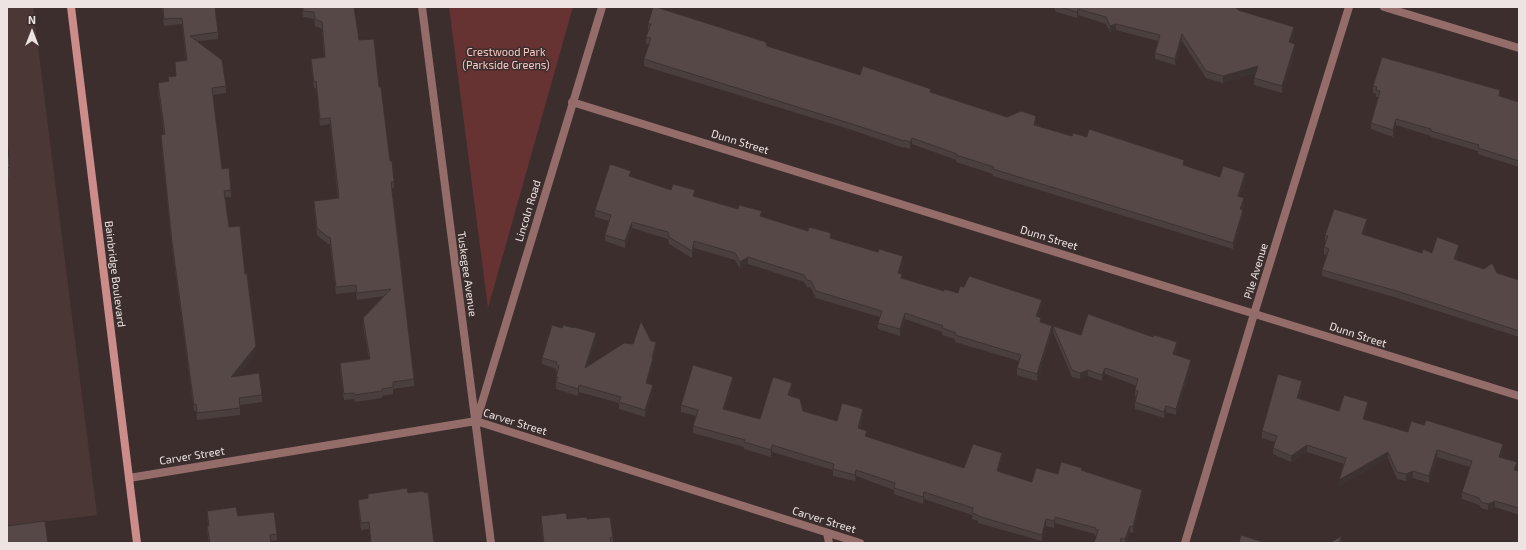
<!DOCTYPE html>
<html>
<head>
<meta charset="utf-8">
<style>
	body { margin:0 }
	#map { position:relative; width:1526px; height:550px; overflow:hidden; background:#3b2e2d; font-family:"Exo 2",sans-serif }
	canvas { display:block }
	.frame { position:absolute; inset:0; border:8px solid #ece3e2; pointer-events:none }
	.north { position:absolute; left:12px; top:12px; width:40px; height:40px; -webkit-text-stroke:3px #3b2e2d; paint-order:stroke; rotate:0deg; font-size:11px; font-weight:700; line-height:16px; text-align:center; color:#ece3e2 }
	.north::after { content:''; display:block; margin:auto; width:14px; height:18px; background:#ece3e2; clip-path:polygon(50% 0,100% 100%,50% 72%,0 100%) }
</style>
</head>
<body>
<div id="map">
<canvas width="1526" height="550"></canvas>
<div class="frame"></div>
<div class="north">N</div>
</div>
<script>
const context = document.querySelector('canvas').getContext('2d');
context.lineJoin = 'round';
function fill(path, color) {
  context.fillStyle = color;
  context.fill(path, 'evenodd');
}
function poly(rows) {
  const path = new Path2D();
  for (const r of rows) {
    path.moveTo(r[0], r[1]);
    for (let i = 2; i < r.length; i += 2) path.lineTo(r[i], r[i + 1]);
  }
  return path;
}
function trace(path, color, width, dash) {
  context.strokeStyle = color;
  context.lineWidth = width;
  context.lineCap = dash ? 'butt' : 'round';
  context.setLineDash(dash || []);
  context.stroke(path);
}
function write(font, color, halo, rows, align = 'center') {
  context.font = font + ' "Exo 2",sans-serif';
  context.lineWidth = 3;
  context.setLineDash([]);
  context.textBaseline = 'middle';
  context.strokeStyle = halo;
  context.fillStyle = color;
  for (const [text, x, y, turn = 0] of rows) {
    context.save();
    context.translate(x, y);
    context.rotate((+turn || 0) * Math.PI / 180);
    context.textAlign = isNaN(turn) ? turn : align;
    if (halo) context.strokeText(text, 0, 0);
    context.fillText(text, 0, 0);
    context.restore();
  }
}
const built = poly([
	[7,7,33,7,97,515,7,526]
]);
const green = poly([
	[449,7,573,7,488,308]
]);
const minor = poly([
	[422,7,491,543],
	[1384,7,1519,48],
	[572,102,1519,396],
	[477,419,602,7],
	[129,478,476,421,860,543],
	[827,533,829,543],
	[1185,543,1254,314,1349,7]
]);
const secondary = poly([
	[71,7,137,543]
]);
const wall = poly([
	[162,7,215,7,218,32,218,39,198,41,226,86,226,93,213,95,222,169,231,190,231,197,225,197,229,227,245,274,256,352,237,376,262,395,262,402,240,405,240,415,197,420,196,411,194,411,172,248,161,141,161,135,164,134,158,90,158,83,168,81,176,76,175,62,186,60,182,24,164,26],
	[302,7,354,7,359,40,379,87,390,161,394,182,394,188,392,188,414,379,414,386,393,389,393,394,382,396,382,398,355,402,354,399,344,400,340,370,340,363,369,359,363,325,363,318,384,296,357,300,356,292,336,294,330,244,328,244,317,235,314,208,314,201,338,199,330,124,320,126,316,88,314,88,311,65,311,59,324,57,322,29,315,26,314,19,303,17],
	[1051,7,1234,7,1238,10,1294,34,1291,43,1295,51,1282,93,1254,85,1254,78,1255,73,1223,83,1206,78,1182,41,1175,65,1155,59,1155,53,1158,41,1116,30,1110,32,1106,24,1078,15,1077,18,1056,12,1054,8],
	[648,24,767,46,860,75,931,92,1007,117,1036,122,1036,125,1072,136,1184,165,1220,177,1245,180,1239,197,1244,205,1242,210,1243,217,1233,249,993,176,993,174,956,162,956,160,912,144,910,149,904,147,904,148,852,130,644,66,644,59,649,44,646,44,646,37,649,31,648,30],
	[1373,86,1500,96,1519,102,1519,167,1478,154,1478,151,1431,137,1431,136,1396,125,1393,137,1371,129,1371,123,1378,97,1376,97,1376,94,1373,93],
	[7,142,10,167,10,177,7,177],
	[631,176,671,190,762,217,831,238,903,263,900,273,902,278,944,291,1042,306,1038,317,1041,322,1052,332,1037,381,1017,375,1017,368,1019,361,955,342,955,339,942,335,942,332,905,319,900,336,878,329,878,323,880,317,816,298,811,288,807,287,804,282,748,264,740,269,735,260,694,248,692,258,669,244,668,239,632,228,625,248,605,241,605,235,609,221,595,217,595,210],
	[1367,226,1364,235,1422,253,1459,251,1456,260,1519,280,1519,337,1397,298,1322,276,1322,270,1327,255,1324,254,1324,247,1326,242,1325,242,1325,235],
	[1053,326,1081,335,1177,348,1175,355,1191,367,1176,415,1166,412,1164,418,1135,409,1135,402,1136,397,1135,396,1135,390,1137,386,1105,374,1102,381,1088,376,1080,379,1072,377,1053,332],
	[596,340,587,366,633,344,651,341,656,349,653,359,653,365,647,384,653,392,645,417,619,409,619,403,579,392,578,396,556,389,556,377,557,372,556,371,556,369,542,364,542,358],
	[733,383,725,409,760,419,792,390,790,396,803,411,837,421,863,416,860,428,867,437,964,468,1002,460,998,471,1032,482,1058,474,1082,471,1142,496,1133,533,1130,532,1126,543,1094,543,1096,536,1095,536,1095,534,1055,523,1054,528,1046,526,1042,541,978,523,978,521,972,519,972,515,924,499,923,504,894,494,894,490,856,476,855,481,833,476,833,470,772,452,771,457,744,449,744,447,693,433,693,426,696,416,681,412,681,405],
	[1302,388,1299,399,1339,411,1368,409,1364,419,1408,432,1503,451,1501,457,1517,469,1516,470,1519,471,1519,515,1495,507,1488,510,1481,508,1479,505,1462,499,1462,492,1470,467,1437,457,1429,483,1413,478,1406,481,1397,479,1388,458,1339,486,1344,464,1307,452,1291,462,1273,454,1273,448,1275,442,1262,438,1262,431],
	[408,493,424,493,434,543,371,543,369,529,361,530,358,506,358,500,368,499,368,494],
	[207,511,238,516,277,534,277,540,271,541,271,543,209,543,207,532,207,526,208,526],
	[541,516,567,519,587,519,613,537,613,543,543,543,541,523]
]);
const shadedWall = poly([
	[1078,9,1078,15,1077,18,1077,12],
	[1116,24,1116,30,1110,32,1110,26],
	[1294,27,1294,34,1289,49,1289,42],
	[1182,34,1182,41,1175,65,1175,59],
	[1295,44,1295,51,1282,93,1282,86],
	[1258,66,1258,73,1223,83,1223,76],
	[1036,116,1036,122,1034,131,1034,125],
	[1396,119,1396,125,1393,137,1393,130],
	[912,138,912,144,910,149,910,142],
	[1245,173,1245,180,1238,203,1238,196],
	[1244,198,1244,205,1240,216,1240,209],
	[1243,210,1243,217,1233,249,1233,243],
	[1367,219,1367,226,1362,241,1362,234],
	[632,222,632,228,625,248,625,241],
	[694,241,694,248,692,258,692,251],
	[1459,245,1459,251,1454,266,1454,259],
	[903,256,903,263,898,279,898,273],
	[748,257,748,264,740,269,740,262],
	[1042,300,1042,306,1036,323,1036,316],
	[905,313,905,319,900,336,900,329],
	[1052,326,1052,332,1037,381,1037,374],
	[596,333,596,340,585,375,585,368],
	[656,342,656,349,653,359,653,365,646,390,646,383,652,358],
	[1177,342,1177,348,1173,361,1173,354],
	[256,346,256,352,231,383,231,377],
	[1191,360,1191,367,1176,415,1176,409],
	[1105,368,1105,374,1102,381,1102,375],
	[1088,370,1088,376,1080,379,1080,373],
	[733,377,733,383,723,416,723,409],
	[1302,381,1302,388,1297,405,1297,398],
	[792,383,792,390,788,402,788,395],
	[579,385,579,392,578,396,578,389],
	[653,385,653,392,645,417,645,410],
	[1368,402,1368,409,1363,425,1363,419],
	[1166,406,1166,412,1164,418,1164,412],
	[863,409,863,416,858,434,858,428],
	[1503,444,1503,451,1499,463,1499,457],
	[772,445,772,452,771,457,771,450],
	[1307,445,1307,452,1291,462,1291,456],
	[1437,450,1437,457,1429,483,1429,476],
	[1388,452,1388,458,1339,486,1339,480],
	[1002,453,1002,460,997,478,997,471],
	[1517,462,1517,469,1514,477,1514,470],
	[856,470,856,476,855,481,855,475],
	[1413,471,1413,478,1406,481,1406,474],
	[1142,490,1142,496,1133,533,1133,527],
	[924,492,924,499,923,504,923,497],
	[1495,501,1495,507,1488,510,1488,504],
	[1055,517,1055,523,1054,528,1054,521],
	[1046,519,1046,526,1042,541,1042,535],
	[1130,526,1130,532,1126,543,1125,543,1125,539],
	[1342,536,1342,543,1339,543]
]);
const building = poly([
	[163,7,215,7,218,32,190,36,222,60,226,86,212,88,222,169,229,168,231,190,224,191,229,227,240,226,245,274,247,274,256,346,231,377,259,373,262,395,239,398,240,408,197,413,196,404,194,405,172,242,161,135,165,134,158,83,169,81,168,77,176,76,175,62,187,60,182,18,164,19,163,7],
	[303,7,354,7,359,40,374,39,379,87,381,87,390,161,392,161,394,182,391,182,414,379,393,382,393,387,382,389,382,391,355,395,354,393,344,394,340,363,370,359,363,318,391,289,357,293,356,285,336,287,330,237,328,237,317,228,314,201,339,198,330,118,320,119,316,81,314,82,311,59,325,57,322,22,315,19,314,12,303,11,303,7],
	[653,7,656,7,766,42,767,46,860,75,863,66,931,89,930,92,1007,117,1021,111,1036,116,1034,125,1072,136,1073,133,1087,137,1089,129,1184,160,1183,165,1220,177,1223,166,1245,173,1238,196,1244,198,1240,209,1243,210,1233,243,993,169,994,167,956,155,957,154,912,138,910,142,904,140,904,141,852,124,644,59,651,38,646,37,651,24,648,24,653,7],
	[1060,7,1234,7,1238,9,1238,10,1294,27,1289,42,1295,44,1282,86,1254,78,1258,66,1223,76,1206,71,1182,34,1175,59,1155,53,1160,35,1116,24,1110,26,1106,17,1078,9,1077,12,1060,7],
	[1382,57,1500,90,1499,96,1519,102,1519,161,1478,148,1479,145,1431,131,1431,129,1396,119,1393,130,1371,123,1380,91,1376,90,1377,87,1373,86,1382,57],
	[7,142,10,167,7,168,7,142],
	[610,164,631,171,629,176,671,190,673,184,695,190,693,196,738,209,739,205,762,211,760,216,808,231,809,227,831,233,830,238,878,252,879,249,903,256,898,273,902,274,901,278,944,291,944,289,958,293,960,286,964,287,969,276,1042,300,1036,316,1041,318,1040,322,1052,326,1037,374,1017,368,1021,355,955,335,956,333,942,328,943,326,905,313,900,329,878,323,882,311,816,291,811,281,807,280,804,275,748,257,740,262,735,253,694,241,692,251,669,237,668,232,632,222,625,241,605,235,611,215,595,210,610,164],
	[1334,209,1367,219,1362,234,1422,253,1423,249,1432,253,1437,237,1459,245,1454,259,1484,269,1492,263,1497,273,1519,280,1519,331,1397,291,1322,270,1329,249,1324,247,1328,236,1325,235,1334,209],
	[1088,314,1153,337,1154,335,1177,342,1173,354,1191,360,1176,409,1166,406,1164,412,1135,402,1138,391,1135,390,1138,379,1105,368,1102,375,1088,370,1080,373,1072,370,1053,326,1081,335,1088,314],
	[641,321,651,341,656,342,652,358,653,358,646,383,653,385,645,410,619,402,621,397,579,385,578,389,556,382,558,377,556,377,559,366,556,364,557,362,542,358,552,325,562,328,563,325,574,328,574,327,596,333,585,368,624,343,633,344,641,321],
	[693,365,733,377,723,409,760,419,773,377,792,383,788,395,800,399,803,411,837,421,842,403,863,409,858,428,867,431,865,436,964,468,973,444,1002,453,997,471,1032,482,1036,468,1058,474,1061,462,1082,468,1081,470,1142,490,1133,527,1130,526,1125,539,1121,538,1120,543,1094,543,1098,530,1095,529,1096,528,1055,517,1054,521,1046,519,1042,535,978,516,978,515,972,513,973,508,924,492,923,497,894,488,895,483,856,470,855,475,833,469,834,464,772,445,771,450,744,442,745,440,693,426,698,410,681,405,693,365],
	[1278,374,1302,381,1297,398,1339,411,1344,395,1368,402,1363,419,1408,432,1411,421,1424,425,1426,420,1503,444,1499,457,1517,462,1514,470,1519,471,1519,508,1495,501,1488,504,1481,502,1479,498,1462,492,1472,461,1437,450,1429,476,1413,471,1406,474,1397,472,1388,452,1339,480,1346,458,1307,445,1291,456,1273,448,1277,436,1262,431,1278,374],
	[407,488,408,493,424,491,424,493,428,492,434,543,371,543,369,522,361,523,358,500,368,498,368,494,407,488],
	[236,507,238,516,274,512,277,534,270,535,271,543,210,543,207,526,209,526,207,511,236,507],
	[566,513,567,519,587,517,587,519,610,517,613,537,610,538,611,543,544,543,541,516,566,513],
	[45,521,48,543,7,543,7,526,45,521],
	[1241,535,1266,543,1239,543,1241,535],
	[1342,536,1339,543,1329,543,1342,536]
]);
const parkNames = [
	["Crestwood Park",506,52],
	["(Parkside Greens)",506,65]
];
const streetNames = [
	["Dunn Street",740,142,17],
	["Lincoln Road",528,211,-73],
	["Dunn Street",1049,238,17],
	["Pile Avenue",1256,271,-73],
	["Bainbridge Boulevard",115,274,83],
	["Tuskegee Avenue",467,274,82],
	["Dunn Street",1358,335,18],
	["Carver Street",515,422,17],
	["Carver Street",192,456,-9],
	["Carver Street",824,520,17]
];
fill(built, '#4b3836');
fill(green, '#663232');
trace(minor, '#946c6a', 8);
trace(secondary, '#cc8c8a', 8);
fill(wall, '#4b3e3e');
fill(shadedWall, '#3d3232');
fill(building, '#574848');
trace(building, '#3d3232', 1);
write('11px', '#fbc8c6', '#3b2e2d', parkNames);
write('11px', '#ece3e2', '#3b2e2d', streetNames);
</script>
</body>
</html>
